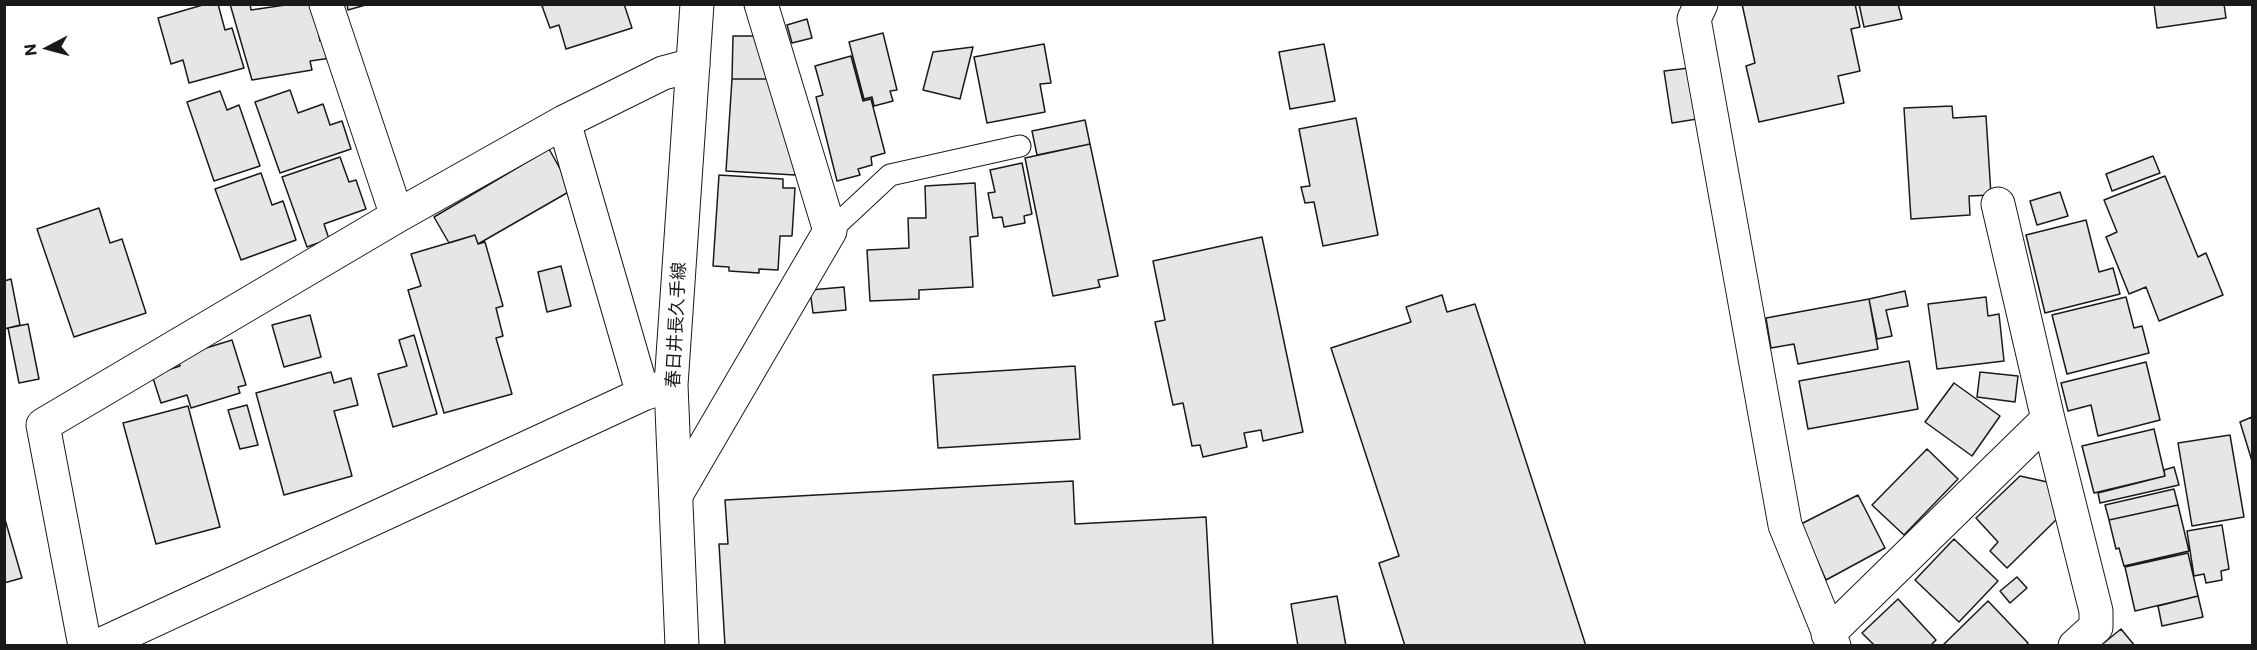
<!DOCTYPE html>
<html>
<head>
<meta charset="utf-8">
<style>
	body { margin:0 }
	#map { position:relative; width:2257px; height:650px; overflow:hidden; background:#fff; font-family:Commissioner,sans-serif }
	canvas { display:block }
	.frame { position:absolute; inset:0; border:6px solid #1a1a1a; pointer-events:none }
	.north { position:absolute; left:18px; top:18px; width:60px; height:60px; -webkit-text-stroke:4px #fff; paint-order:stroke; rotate:264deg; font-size:16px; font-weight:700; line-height:24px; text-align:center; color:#1a1a1a }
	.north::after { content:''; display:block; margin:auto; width:21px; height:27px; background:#1a1a1a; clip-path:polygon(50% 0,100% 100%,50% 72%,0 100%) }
</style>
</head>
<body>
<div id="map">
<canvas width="2257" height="650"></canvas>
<div class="frame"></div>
<div class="north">N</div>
</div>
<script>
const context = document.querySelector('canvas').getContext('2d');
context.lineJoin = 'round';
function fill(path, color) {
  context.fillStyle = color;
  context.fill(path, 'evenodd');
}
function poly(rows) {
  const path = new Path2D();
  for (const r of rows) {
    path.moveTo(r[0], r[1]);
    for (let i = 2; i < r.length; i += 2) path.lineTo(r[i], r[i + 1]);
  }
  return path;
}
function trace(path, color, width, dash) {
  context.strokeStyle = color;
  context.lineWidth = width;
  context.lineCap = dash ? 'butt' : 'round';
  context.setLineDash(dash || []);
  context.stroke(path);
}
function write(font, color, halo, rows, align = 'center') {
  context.font = font + ' Commissioner,"Noto Sans JP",sans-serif';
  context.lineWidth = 4.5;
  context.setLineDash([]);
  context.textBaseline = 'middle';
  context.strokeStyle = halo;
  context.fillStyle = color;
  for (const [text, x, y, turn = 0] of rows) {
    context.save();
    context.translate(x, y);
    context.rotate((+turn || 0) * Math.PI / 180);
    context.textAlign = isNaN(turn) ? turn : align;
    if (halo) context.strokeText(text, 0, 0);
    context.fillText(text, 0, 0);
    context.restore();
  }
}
const building = poly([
	[206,4,218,4,225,30,232,28,244,68,189,83,183,60,171,64,158,18,206,4],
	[230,4,250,4,251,10,292,4,313,4,320,41,328,40,331,58,310,61,312,70,252,80,230,4],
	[347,4,369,4,348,10,347,4],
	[547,4,624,4,632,28,566,49,559,25,550,28,542,6,547,4],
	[1742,4,1855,4,1860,27,1851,29,1860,71,1838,76,1844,103,1759,122,1746,66,1755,63,1742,4],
	[1859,4,1898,4,1902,19,1864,27,1859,4],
	[2154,4,2224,4,2226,18,2157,28,2154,4],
	[807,19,812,38,792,43,787,25,807,19],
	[883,33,897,90,890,91,893,101,874,106,872,97,864,99,849,42,883,33],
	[733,36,764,36,770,79,732,79,733,36],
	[1044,44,1051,83,1040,84,1045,112,987,123,974,57,1044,44],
	[1324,44,1335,101,1290,109,1279,52,1324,44],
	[973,47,960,99,923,90,933,52,973,47],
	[851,56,863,101,871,99,885,153,871,157,872,165,858,169,860,175,837,181,816,97,823,95,815,66,851,56],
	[1689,68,1697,119,1672,123,1664,71,1689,68],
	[732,79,770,79,797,149,795,175,726,171,732,79],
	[290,90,298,113,323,104,330,125,342,121,351,149,280,173,255,102,290,90],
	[220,91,227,110,239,105,260,166,214,181,187,102,220,91],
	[1952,106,1953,118,1986,116,1991,195,1969,196,1970,215,1911,219,1904,108,1952,106],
	[1356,118,1378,235,1323,246,1314,202,1305,203,1301,187,1310,186,1299,129,1356,118],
	[1085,120,1090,144,1037,155,1032,131,1085,120],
	[1090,144,1118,276,1098,280,1100,287,1053,296,1025,158,1090,144],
	[549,149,572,190,478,244,475,235,449,243,434,217,549,149],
	[2153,156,2160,173,2112,191,2106,174,2153,156],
	[340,157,349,182,356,180,366,209,324,224,329,239,307,247,282,177,340,157],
	[1022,163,1032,214,1024,216,1025,223,1004,227,1002,217,993,218,988,193,995,192,990,170,1022,163],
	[261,173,272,205,283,201,296,240,241,260,215,189,261,173],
	[719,175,783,179,783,188,795,188,792,236,780,236,778,270,759,269,759,273,729,271,729,267,713,266,719,175],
	[2165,176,2198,257,2206,253,2223,295,2159,321,2146,287,2129,294,2106,237,2117,232,2104,200,2165,176],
	[975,183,978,236,970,237,973,287,919,290,919,299,870,301,867,250,909,248,908,218,926,218,925,186,975,183],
	[2060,192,2068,216,2037,225,2030,201,2060,192],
	[99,208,110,243,122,239,146,313,74,337,37,229,99,208],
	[2086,220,2099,272,2113,268,2120,294,2045,313,2026,235,2086,220],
	[475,235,478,244,485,242,503,306,496,308,503,336,496,338,512,394,444,413,408,290,421,286,411,254,475,235],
	[1262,237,1303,432,1263,441,1261,430,1244,433,1247,447,1203,457,1200,445,1192,446,1183,403,1173,405,1155,322,1165,320,1153,261,1262,237],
	[561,266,571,306,547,312,538,272,561,266],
	[11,279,20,325,4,329,4,281,11,279],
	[844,287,846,310,813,313,810,290,844,287],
	[1905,291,1908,306,1886,310,1892,336,1877,339,1869,299,1905,291],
	[1442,295,1447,312,1475,304,1586,646,1405,646,1379,563,1399,556,1331,348,1411,322,1406,307,1442,295],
	[1986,297,1988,316,1999,314,2004,361,1937,369,1928,304,1986,297],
	[2126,297,2134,328,2142,326,2149,353,2067,374,2052,315,2126,297],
	[1869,299,1878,349,1798,364,1794,344,1771,348,1766,318,1869,299],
	[310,315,321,357,284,367,272,325,310,315],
	[28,324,39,379,19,383,8,328,28,324],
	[414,335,437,414,393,427,378,374,407,366,399,340,414,335],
	[232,340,246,385,238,387,240,393,191,408,187,395,161,403,152,375,180,366,177,357,232,340],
	[1909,361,1918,409,1808,429,1799,381,1909,361],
	[2146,362,2160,420,2098,436,2091,405,2068,411,2061,383,2146,362],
	[1075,366,1080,439,938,448,933,375,1075,366],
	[331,372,334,383,351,378,358,405,334,411,352,476,284,495,256,393,331,372],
	[1980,372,2018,376,2015,402,1977,397,1980,372],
	[1954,383,2000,416,1972,456,1925,422,1954,383],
	[247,405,258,445,240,449,228,410,247,405],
	[188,406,220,527,156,544,123,423,188,406],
	[2252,417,2252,461,2240,422,2252,417],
	[2154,429,2165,476,2094,493,2082,446,2154,429],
	[2230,435,2244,517,2192,526,2178,443,2230,435],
	[1927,449,1958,479,1904,535,1872,505,1927,449],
	[2174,467,2179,485,2100,503,2098,493,2165,476,2164,470,2174,467],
	[2020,476,2052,483,2060,516,2007,568,1990,551,1998,542,1976,518,2020,476],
	[1073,481,1075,524,1206,517,1213,646,725,646,719,544,728,544,725,500,1073,481],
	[2174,489,2178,505,2109,520,2105,505,2174,489],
	[1858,495,1885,548,1826,580,1801,524,1858,495],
	[2178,505,2189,551,2124,566,2119,548,2116,549,2109,520,2178,505],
	[4,516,22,578,4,583,4,516],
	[2222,525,2229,569,2221,571,2222,580,2206,583,2204,574,2194,576,2187,531,2222,525],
	[1954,539,1998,581,1959,622,1915,580,1954,539],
	[2188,553,2198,596,2135,611,2125,567,2188,553],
	[2017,577,2027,588,2010,603,2000,591,2017,577],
	[1337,596,1346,646,1298,646,1291,604,1337,596],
	[2198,596,2203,617,2162,626,2158,606,2198,596],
	[1898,599,1936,640,1930,646,1875,646,1862,633,1898,599],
	[1988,601,2028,643,2026,646,1942,646,1988,601],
	[2121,629,2135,646,2100,646,2121,629]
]);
const lane = poly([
	[830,231,890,175,1020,146]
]);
const street = poly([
	[326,4,397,216],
	[1701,4,1694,19,1785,525,1834,646],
	[564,122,663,73,693,65],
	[1998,204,2048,419],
	[676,495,830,231,761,4],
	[1828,634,2048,419,2096,611,2096,627,2075,646],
	[85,646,43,425,397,216,564,122,643,394],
	[98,646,643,394,664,387]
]);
const primary = poly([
	[682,646,671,385,697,4]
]);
const streetNames = [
	["春日井長久手線",676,325,-87]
];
fill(building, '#e6e6e6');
trace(building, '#1a1a1a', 1.5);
trace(lane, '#1a1a1a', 23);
trace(street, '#1a1a1a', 35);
trace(primary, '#1a1a1a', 35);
trace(lane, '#fff', 21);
trace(street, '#fff', 33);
trace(primary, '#fff', 33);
write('18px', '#1a1a1a', '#fff', streetNames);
</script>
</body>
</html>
